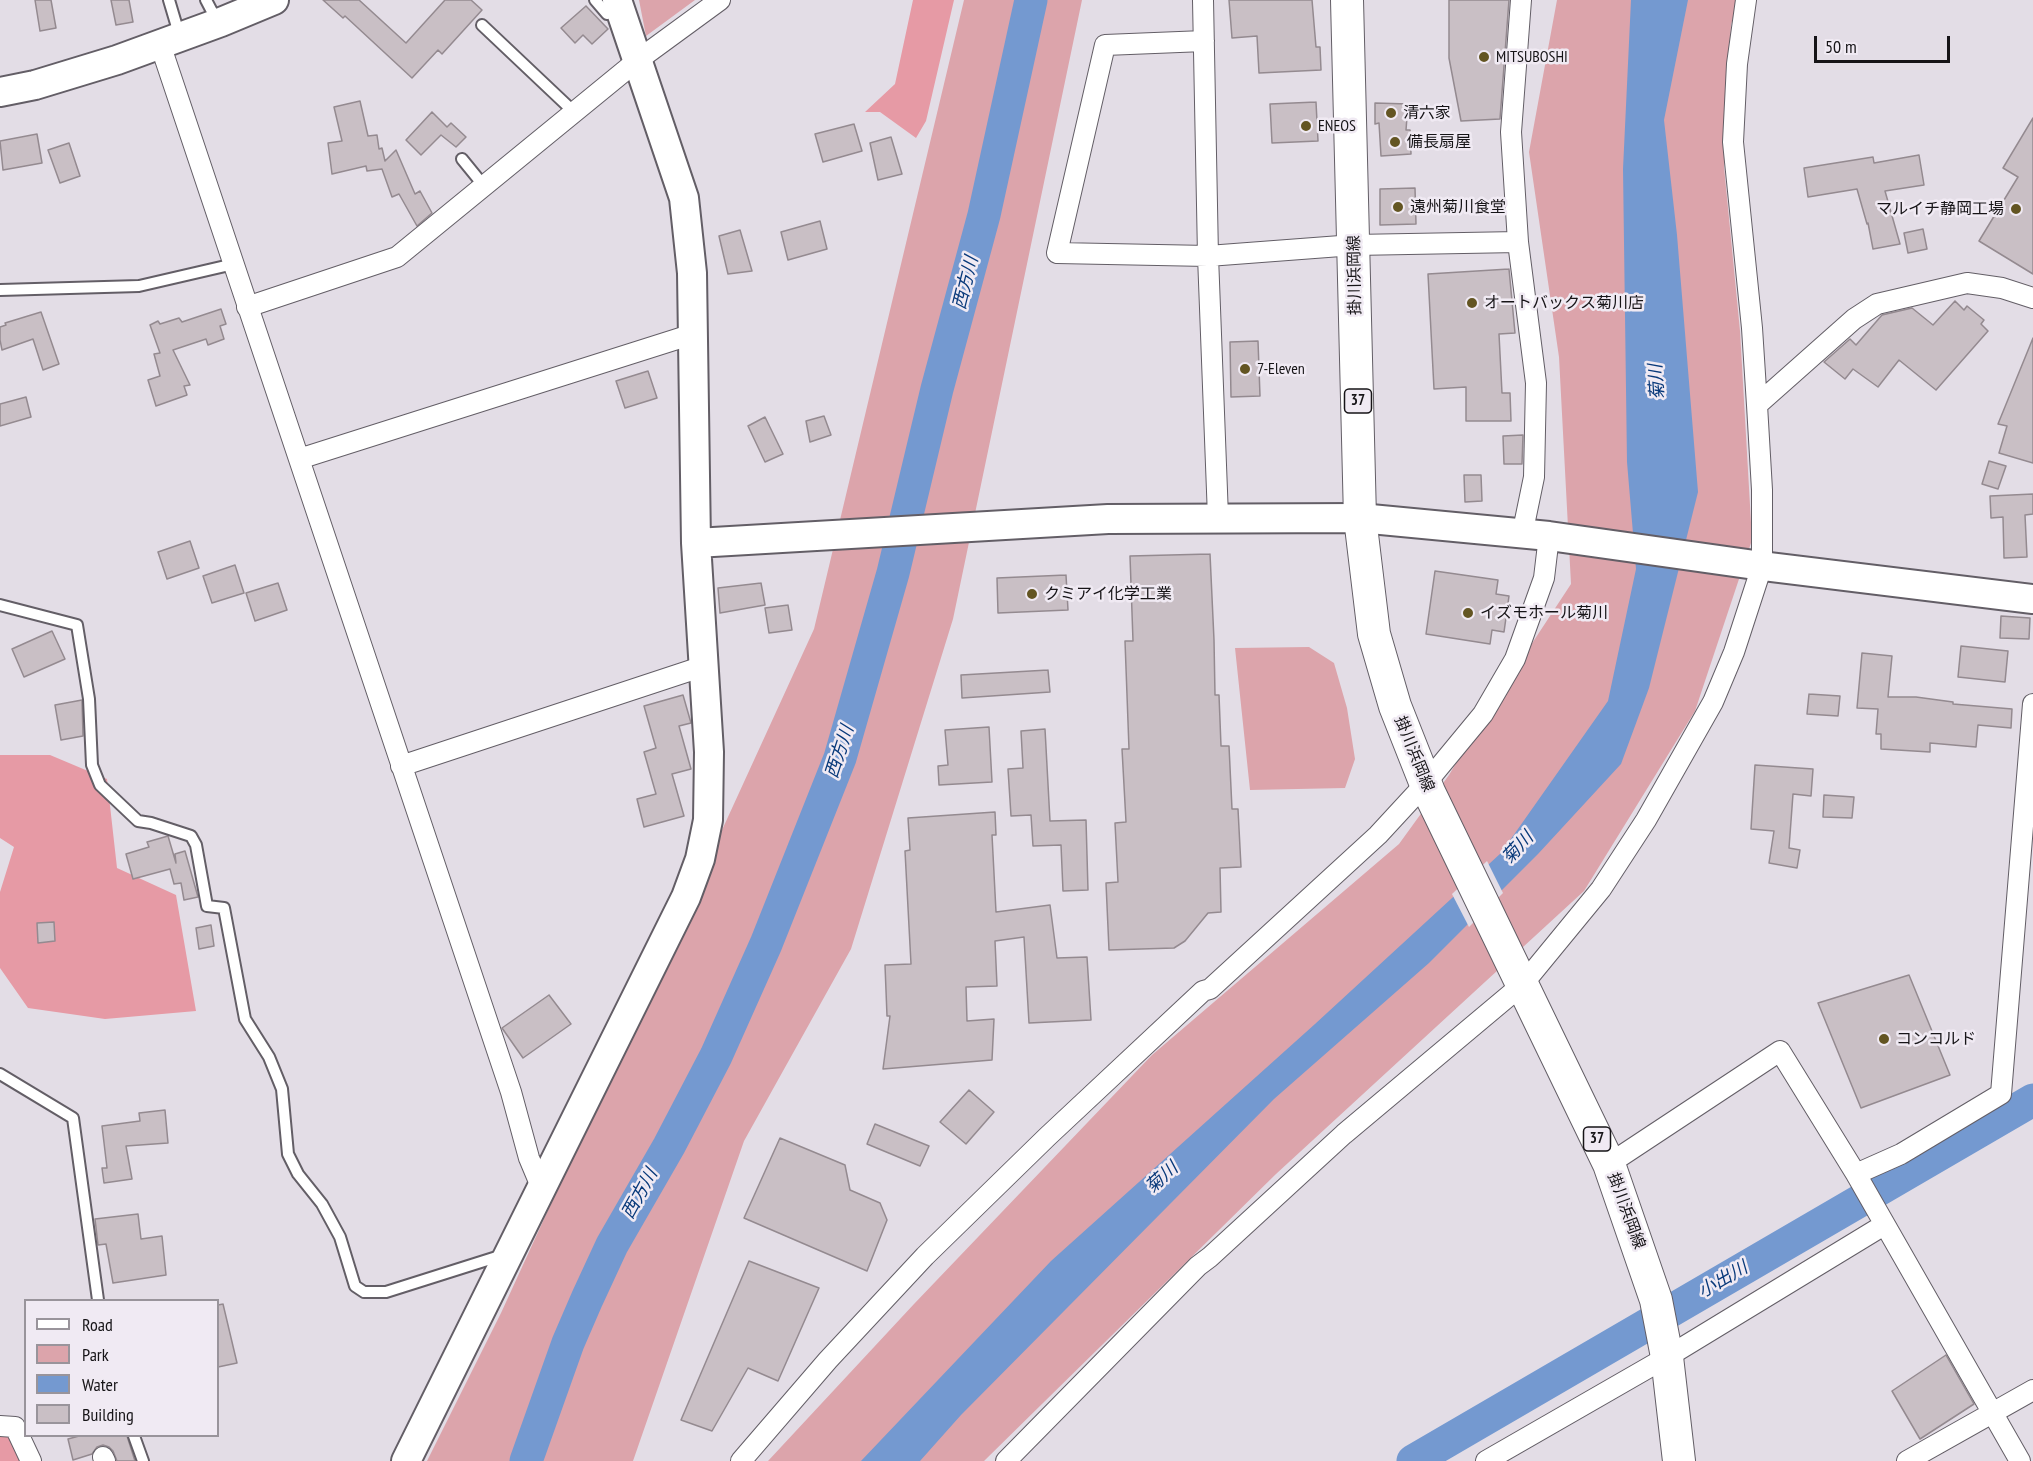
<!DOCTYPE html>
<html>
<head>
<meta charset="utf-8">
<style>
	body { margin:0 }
	#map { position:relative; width:2033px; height:1461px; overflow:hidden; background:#e3dde6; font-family:"PT Sans Narrow",sans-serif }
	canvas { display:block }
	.legend { position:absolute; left:24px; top:1299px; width:195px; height:138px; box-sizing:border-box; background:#f0eaf3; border:2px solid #99949b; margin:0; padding:8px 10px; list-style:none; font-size:18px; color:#161417 }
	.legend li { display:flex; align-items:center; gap:12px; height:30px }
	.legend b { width:30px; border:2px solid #99949b }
	.scale { position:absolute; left:1814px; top:36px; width:136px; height:27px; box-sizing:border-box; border:3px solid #161417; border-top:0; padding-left:8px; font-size:18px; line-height:21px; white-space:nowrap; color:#161417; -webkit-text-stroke:4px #f0eaf3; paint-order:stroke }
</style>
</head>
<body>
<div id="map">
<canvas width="2033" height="1461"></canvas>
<ul class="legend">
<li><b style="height:8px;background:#fff"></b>Road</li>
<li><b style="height:16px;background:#dca4ab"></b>Park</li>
<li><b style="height:16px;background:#7499d0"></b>Water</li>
<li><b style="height:16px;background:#c9bfc5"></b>Building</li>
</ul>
<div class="scale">50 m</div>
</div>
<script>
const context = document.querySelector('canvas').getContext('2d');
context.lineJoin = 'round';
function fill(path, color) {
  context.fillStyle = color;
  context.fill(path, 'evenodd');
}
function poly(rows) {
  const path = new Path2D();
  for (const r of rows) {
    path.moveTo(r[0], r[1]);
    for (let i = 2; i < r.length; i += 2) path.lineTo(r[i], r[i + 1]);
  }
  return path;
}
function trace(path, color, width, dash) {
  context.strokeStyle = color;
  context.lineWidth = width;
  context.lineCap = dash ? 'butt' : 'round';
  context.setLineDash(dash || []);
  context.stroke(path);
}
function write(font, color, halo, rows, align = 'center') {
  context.font = font + ' "PT Sans Narrow","Noto Sans JP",sans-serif';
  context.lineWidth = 5;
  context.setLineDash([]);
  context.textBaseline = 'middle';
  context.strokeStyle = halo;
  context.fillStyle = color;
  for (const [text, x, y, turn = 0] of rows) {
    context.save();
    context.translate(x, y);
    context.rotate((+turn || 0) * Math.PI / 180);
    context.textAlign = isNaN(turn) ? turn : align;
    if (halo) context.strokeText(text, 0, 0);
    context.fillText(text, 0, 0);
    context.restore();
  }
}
const green = poly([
	[639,0,695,0,646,36],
	[964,0,1082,0,953,619,851,949,744,1141,633,1461,427,1461,501,1313,814,629],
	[1557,0,1738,0,1731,25,1724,167,1740,331,1752,540,1695,711,1584,891,1276,1174,984,1461,768,1461,914,1304,1152,1055,1399,844,1449,775,1483,718,1571,584,1559,357,1529,152],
	[1309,647,1334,663,1347,708,1355,759,1345,788,1250,790,1235,648]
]);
const forest = poly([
	[913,0,954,0,926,121,916,138,880,112,865,112,895,84],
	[0,755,50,755,107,779,117,868,176,895,196,1011,105,1019,28,1008,0,968,0,892,14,847,0,838],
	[0,1435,10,1437,24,1461,0,1461]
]);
const water = poly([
	[1631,0,1688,0,1664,120,1677,235,1698,492,1649,688,1621,764,1538,854,1429,963,1274,1099,961,1415,920,1461,861,1461,1051,1261,1315,1024,1501,853,1608,701,1636,569,1627,462,1623,169]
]);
const pier = poly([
	[1487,861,1503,893,1469,927,1452,894]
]);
const river = poly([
	[526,1461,568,1343,587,1299,612,1245,669,1146,716,1056,766,944,840,758,893,573,937,389,984,215,1031,0],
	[1413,1461,2033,1100]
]);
const building = poly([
	[35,0,51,0,56,28,40,31,35,0],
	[111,0,129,0,133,22,116,25,111,0],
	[323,0,359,0,406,43,445,0,471,0,482,10,442,54,438,50,412,78,345,16,343,18,323,0],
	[1229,0,1312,0,1316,47,1320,47,1321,70,1259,73,1257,36,1232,38,1229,0],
	[1449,0,1509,0,1500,119,1461,121,1449,58,1449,0],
	[586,6,608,29,592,44,583,35,575,43,561,28,586,6],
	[360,101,368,136,377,135,379,149,382,148,385,161,396,150,415,194,420,191,432,213,417,226,399,194,392,197,382,169,367,171,366,166,332,174,328,143,342,141,334,107,360,101],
	[1316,102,1318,141,1272,143,1270,104,1316,102],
	[1375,103,1408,104,1406,130,1410,130,1411,154,1381,156,1379,123,1375,124,1375,103],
	[432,112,447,127,451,123,466,137,456,147,441,135,421,155,406,140,432,112],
	[2033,118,2033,274,1979,241,2018,177,2003,168,2033,118],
	[854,124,862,151,823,162,815,134,854,124],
	[37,134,42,163,3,170,0,141,37,134],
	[891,137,902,174,878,180,870,143,891,137],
	[69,143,80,176,60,183,48,150,69,143],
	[1919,155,1924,185,1885,191,1900,244,1873,249,1868,223,1867,224,1857,189,1808,197,1804,168,1873,157,1874,163,1919,155],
	[1415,188,1416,224,1380,225,1380,189,1415,188],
	[820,221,827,249,788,260,781,232,820,221],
	[1923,229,1927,249,1908,253,1904,233,1923,229],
	[740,230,752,271,728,274,719,236,740,230],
	[1509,269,1515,333,1499,334,1502,393,1510,393,1511,421,1466,421,1466,387,1434,389,1428,274,1509,269],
	[1955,301,1964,310,1967,306,1984,320,1981,324,1988,331,1936,390,1899,360,1878,387,1853,369,1845,379,1824,362,1850,339,1856,345,1882,315,1912,308,1933,325,1955,301],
	[221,309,226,324,220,326,224,339,208,345,206,339,173,350,190,385,184,386,187,395,156,406,148,380,160,376,154,354,160,353,150,325,158,321,160,324,179,318,182,322,221,309],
	[41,312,59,364,43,370,33,339,2,350,0,340,0,327,6,325,5,323,41,312],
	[2033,338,2033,463,1999,453,2007,426,1998,424,2033,338],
	[1258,341,1260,396,1231,397,1230,342,1258,341],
	[648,371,657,398,625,408,616,381,648,371],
	[26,397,31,417,0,426,0,404,26,397],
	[824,416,831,435,810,442,806,421,824,416],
	[765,417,783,454,765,462,748,426,765,417],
	[1523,435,1522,464,1504,464,1503,436,1523,435],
	[1989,461,2006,466,1998,489,1982,484,1989,461],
	[1464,475,1481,475,1482,501,1465,502,1464,475],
	[2033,494,2033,514,2025,515,2027,557,2004,558,2003,517,1991,518,1990,496,2033,494],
	[190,541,199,568,167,579,158,552,190,541],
	[1210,554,1214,640,1215,695,1219,695,1221,746,1229,746,1232,809,1238,809,1241,867,1220,868,1221,912,1208,913,1185,941,1174,948,1109,950,1106,883,1118,882,1115,823,1126,822,1122,749,1129,749,1125,641,1133,641,1130,556,1210,554],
	[235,565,244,593,212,603,203,576,235,565],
	[1435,571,1498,580,1496,594,1509,596,1504,632,1492,630,1490,644,1426,634,1435,571],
	[1066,575,1068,610,998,613,997,578,1066,575],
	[278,583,287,610,255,621,246,593,278,583],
	[761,583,765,605,720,613,718,588,761,583],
	[788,605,792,630,769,633,765,608,788,605],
	[2001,616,2030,618,2029,639,2000,638,2001,616],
	[52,631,65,659,24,677,12,649,52,631],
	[1961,646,2008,651,2005,682,1958,677,1961,646],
	[1862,653,1892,656,1888,697,1916,697,1953,702,1953,704,2012,709,2011,728,1978,725,1976,747,1930,743,1930,752,1881,749,1881,734,1876,734,1878,709,1857,708,1862,653],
	[1048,670,1050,692,962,698,961,675,1048,670],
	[1809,694,1840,696,1838,716,1807,714,1809,694],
	[683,695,691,723,679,726,691,769,672,774,684,816,644,827,637,799,656,794,644,752,656,748,644,706,683,695],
	[82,700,83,736,61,740,55,705,82,700],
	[989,727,992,782,939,785,938,766,948,765,945,730,989,727],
	[1045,729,1050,821,1086,820,1088,890,1063,891,1061,845,1033,846,1031,815,1011,816,1008,769,1023,768,1021,731,1045,729],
	[1755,765,1813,769,1811,796,1793,794,1789,848,1800,850,1797,868,1769,863,1774,831,1751,829,1755,765],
	[1824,795,1854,797,1852,818,1823,817,1824,795],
	[995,812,996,835,992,835,996,912,1050,905,1057,958,1087,957,1091,1020,1029,1023,1024,937,995,941,997,986,966,987,967,1021,994,1019,992,1060,883,1069,890,1016,887,1016,885,965,911,964,905,851,910,850,908,818,995,812],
	[168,836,176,863,175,854,185,851,198,897,184,900,181,883,174,884,170,869,133,879,126,854,149,847,147,842,168,836],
	[54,922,55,941,38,943,37,923,54,922],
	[211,925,214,946,199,949,196,928,211,925],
	[1909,975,1950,1075,1861,1108,1818,1003,1909,975],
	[549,995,571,1024,523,1058,502,1028,549,995],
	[969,1090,994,1112,966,1144,940,1122,969,1090],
	[165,1110,168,1143,126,1146,132,1179,104,1183,102,1168,107,1168,102,1126,140,1121,139,1113,165,1110],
	[875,1124,929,1146,920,1166,867,1144,875,1124],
	[780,1138,845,1165,850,1190,880,1203,887,1220,867,1271,744,1218,780,1138],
	[138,1214,141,1239,162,1236,166,1275,113,1283,106,1244,98,1245,95,1219,138,1214],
	[749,1261,819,1288,778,1381,748,1368,712,1431,681,1420,749,1261],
	[223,1304,237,1363,218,1367,218,1305,223,1304],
	[1946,1355,1974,1404,1920,1439,1892,1391,1946,1355],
	[79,1436,127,1436,135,1461,117,1461,113,1451,109,1447,103,1445,97,1447,92,1454,73,1460,68,1439,79,1436]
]);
const lane = poly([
	[169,0,180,37],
	[206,0,217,21],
	[595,0,607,14,620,10],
	[482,25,574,112],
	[462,159,484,186],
	[0,290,139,286,234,264],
	[0,605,77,625,89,699,92,765,100,785,138,821,151,823,191,836,196,845,207,906,224,908,245,1019,269,1057,282,1089,288,1154,298,1174,322,1204,340,1237,355,1286,364,1292,386,1292,503,1255],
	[0,1074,73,1118,98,1300],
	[134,1436,143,1461]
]);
const street = poly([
	[1203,0,1208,256,1218,517],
	[1521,0,1511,132,1518,242,1536,383,1534,477,1522,535],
	[1204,41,1105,45,1057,253,1208,256,1354,245,1518,242],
	[160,44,511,1092,529,1158,542,1189],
	[247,307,397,257,638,60,720,0],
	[1757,405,1854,319,1877,304,1967,283,2002,288,2033,298],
	[299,459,693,334],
	[401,766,704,666],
	[1609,1164,1780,1051,1856,1174,2020,1461],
	[1856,1174,1901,1154,2001,1094,2033,704],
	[0,1426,15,1427,31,1461],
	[103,1457,105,1461],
	[741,1461,828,1360,925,1256,1047,1137,1203,991,1210,989,1378,835,1426,783,1483,714,1515,659,1544,578,1549,536],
	[1006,1461,1198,1266,1210,1257,1344,1134,1523,984,1601,889,1646,820,1713,702,1734,652,1762,566,1762,490,1757,405,1752,328,1733,142,1737,64,1746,0],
	[1486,1461,1667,1357,1884,1225],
	[1907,1461,2033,1390]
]);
const secondary = poly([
	[0,92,35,85,117,60,221,22,274,0],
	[696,543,1108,519,1360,518,1549,536,1762,566,2033,599],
	[406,1461,686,897,700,859,708,820,709,752,696,543,692,273,684,198,617,0]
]);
const primary = poly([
	[1347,0,1360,518,1374,634,1395,706,1429,792,1609,1164,1656,1300,1667,1357,1679,1461]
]);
const markers = [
	[1484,57,6,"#635522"],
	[1391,113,6,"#635522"],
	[1306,126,6,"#635522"],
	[1395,142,6,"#635522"],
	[1398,207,6,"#635522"],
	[2016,209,6,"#635522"],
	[1472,303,6,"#635522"],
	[1245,369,6,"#635522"],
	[1032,594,6,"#635522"],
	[1468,613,6,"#635522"],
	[1884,1039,6,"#635522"]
];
const shields = [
	[1358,401,27],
	[1597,1139,27]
];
const shieldNames = [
	["37",1358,401],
	["37",1597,1139]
];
const poiNames = [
	["MITSUBOSHI",1496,57],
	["清六家",1403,113],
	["ENEOS",1318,126],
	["備長扇屋",1407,142],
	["遠州菊川食堂",1410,207],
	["マルイチ静岡工場",2004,209,"right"],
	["オートバックス菊川店",1484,303],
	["7-Eleven",1257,369],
	["クミアイ化学工業",1044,594],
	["イズモホール菊川",1480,613],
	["コンコルド",1896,1039]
];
const streetNames = [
	["掛川浜岡線",1355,275,-91],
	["掛川浜岡線",1414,754,68],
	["掛川浜岡線",1626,1211,70]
];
const waterNames = [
	["西方川",966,283,-76],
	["菊川",1657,382,-94],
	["西方川",840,752,-72],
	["菊川",1518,848,-47],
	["菊川",1162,1178,-42],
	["西方川",640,1194,-61],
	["小出川",1723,1280,-30]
];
fill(green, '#dca4ab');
fill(forest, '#e69aa5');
fill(water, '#7499d0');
fill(pier, '#e3dde6');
trace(river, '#7499d0', 33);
fill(building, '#c9bfc5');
trace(building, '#948a90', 1.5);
trace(lane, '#635e66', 14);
trace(street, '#635e66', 22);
trace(secondary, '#635e66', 32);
trace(primary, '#635e66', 34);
trace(lane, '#fff', 10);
trace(street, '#fff', 20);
trace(secondary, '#fff', 28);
trace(primary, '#fff', 32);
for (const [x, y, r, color] of markers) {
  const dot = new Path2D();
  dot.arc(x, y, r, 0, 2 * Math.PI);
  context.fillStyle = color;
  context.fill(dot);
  trace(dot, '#f0eaf3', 2);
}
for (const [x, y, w] of shields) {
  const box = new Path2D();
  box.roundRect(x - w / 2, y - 12, w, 24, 4.5);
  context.fillStyle = '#f0eaf3';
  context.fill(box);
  trace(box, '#161417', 1.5);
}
write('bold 15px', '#161417', null, shieldNames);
write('16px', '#161417', '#f0eaf3', poiNames, 'left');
write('16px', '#161417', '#f0eaf3', streetNames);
write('italic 18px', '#08397a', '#f0eaf3', waterNames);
</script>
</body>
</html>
